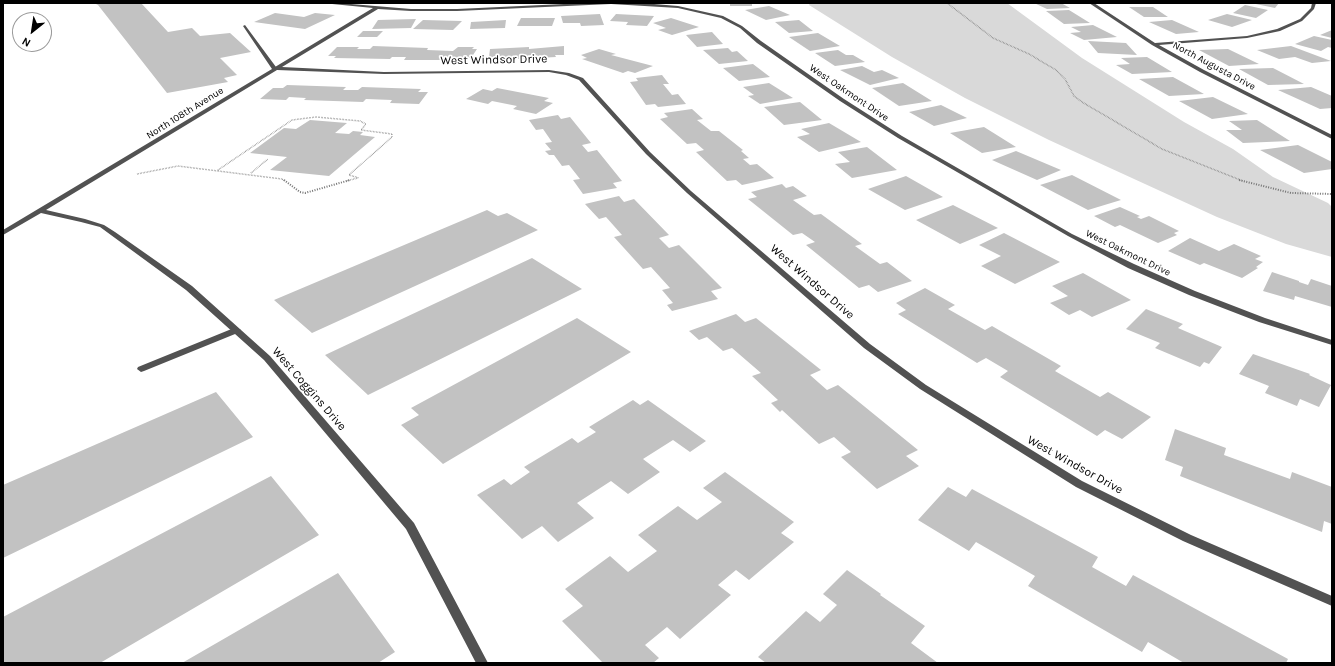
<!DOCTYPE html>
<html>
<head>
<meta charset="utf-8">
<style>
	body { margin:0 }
	#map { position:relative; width:1335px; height:666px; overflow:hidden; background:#fff; font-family:Karla,sans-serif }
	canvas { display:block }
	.frame { position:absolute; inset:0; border:4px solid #000; pointer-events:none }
	.north { position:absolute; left:12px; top:12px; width:40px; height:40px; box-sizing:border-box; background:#fff; border:1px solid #999; border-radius:50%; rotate:210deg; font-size:11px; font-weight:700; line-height:16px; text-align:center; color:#000 }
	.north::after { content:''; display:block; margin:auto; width:14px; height:18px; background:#000; clip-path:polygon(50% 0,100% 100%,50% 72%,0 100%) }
</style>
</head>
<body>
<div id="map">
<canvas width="1335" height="666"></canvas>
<div class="frame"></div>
<div class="north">N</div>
</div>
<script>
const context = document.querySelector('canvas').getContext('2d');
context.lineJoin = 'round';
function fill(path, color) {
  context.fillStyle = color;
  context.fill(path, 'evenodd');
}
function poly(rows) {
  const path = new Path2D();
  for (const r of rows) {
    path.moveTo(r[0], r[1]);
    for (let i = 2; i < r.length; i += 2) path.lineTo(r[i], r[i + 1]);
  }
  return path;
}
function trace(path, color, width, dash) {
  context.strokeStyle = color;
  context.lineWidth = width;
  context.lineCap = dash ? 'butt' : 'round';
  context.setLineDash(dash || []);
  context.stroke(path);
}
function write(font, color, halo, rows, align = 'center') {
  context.font = font + ' Karla,sans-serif';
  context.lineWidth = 3.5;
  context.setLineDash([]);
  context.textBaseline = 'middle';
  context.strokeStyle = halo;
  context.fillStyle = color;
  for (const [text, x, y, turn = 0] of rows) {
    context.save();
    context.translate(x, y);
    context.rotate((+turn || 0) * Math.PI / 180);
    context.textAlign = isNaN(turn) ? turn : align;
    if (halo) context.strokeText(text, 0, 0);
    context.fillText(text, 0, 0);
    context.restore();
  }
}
const green = poly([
	[810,3,1007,3,1082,58,1184,122,1233,149,1273,177,1328,203,1332,207,1332,257,1286,244,1217,217,1049,140,965,98,892,57,809,5]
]);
const building = poly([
	[94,3,141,3,168,32,192,28,200,36,230,33,251,52,220,58,237,75,224,78,228,82,167,93,98,5],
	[730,3,752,3,752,6,730,6],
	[1034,3,1061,3,1070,8,1047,9],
	[1251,3,1279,3,1275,8],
	[1245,5,1268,10,1256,18,1233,13],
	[769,6,790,15,766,20,745,10],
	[1129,7,1153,7,1168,17,1144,17],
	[1069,10,1090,23,1064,24,1046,11],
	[275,13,304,17,315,13,335,15,305,29,254,22],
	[600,14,604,25,581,26,580,23,563,23,561,16],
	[616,14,654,16,647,26,626,25,628,22,610,21],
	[1227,14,1252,20,1232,27,1208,20],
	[521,18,555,18,552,26,517,26],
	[671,18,699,27,672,35,658,30,666,28,653,23],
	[416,19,411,28,372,29,378,20],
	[423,20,462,21,453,30,413,29],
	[506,20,505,28,470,29,471,22],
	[799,20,813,31,789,33,775,22],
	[1172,20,1199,32,1176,34,1149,22],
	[1093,25,1117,37,1084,40,1070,33,1081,32,1071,27],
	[1332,30,1332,38,1320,35],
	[363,31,383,31,377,37,357,37],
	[712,32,723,44,697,47,686,35],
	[818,33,840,46,810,51,789,37],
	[1314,36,1332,40,1332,48,1328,47,1321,51,1295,44],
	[1088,41,1126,43,1137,55,1098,53],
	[373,46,428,48,427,50,453,51,458,47,474,47,472,49,477,49,471,58,463,58,461,60,404,60,406,57,392,57,390,59,334,58,336,56,328,56,337,47,359,47,357,49,370,49],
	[564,46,564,55,555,55,556,57,498,60,498,57,489,57,490,49,529,47,529,49],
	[1291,46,1331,61,1312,63,1295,57,1279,59,1257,50],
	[728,48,732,52,737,51,748,61,719,64,703,50],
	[599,49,616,54,611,55,653,66,635,73,628,71,623,73,582,59,587,58,581,55],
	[1228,49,1259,64,1229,66,1199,50],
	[838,50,846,55,853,55,865,62,835,66,815,53],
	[1147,57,1172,72,1132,74,1116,65,1130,64,1121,58],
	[753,64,770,77,739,81,723,68],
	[862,66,874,72,882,70,899,78,870,85,840,70],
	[1273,68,1304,84,1268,85,1239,69],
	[662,75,669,84,663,84,672,95,678,94,686,104,658,107,655,104,646,105,630,82,638,81,636,78],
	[1173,77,1204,94,1169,96,1139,79],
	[769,83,793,98,760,104,748,96,754,95,743,87],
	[903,83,932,101,899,106,872,88],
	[287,85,346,87,343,90,358,90,362,87,421,89,418,92,428,92,419,104,390,103,392,100,366,99,363,102,304,100,306,98,289,97,286,100,260,99,273,88,283,88],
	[1311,87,1332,96,1332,108,1320,109,1278,90],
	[497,88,549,98,544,101,553,103,536,114,513,109,517,106,492,101,488,104,466,99,483,89,492,91],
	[1213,97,1248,114,1212,119,1179,101],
	[800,102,822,120,784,125,764,107],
	[941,105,967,118,934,126,909,112],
	[692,109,703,119,697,120,711,131,719,131,743,150,741,151,749,158,743,159,750,165,757,164,774,178,742,185,736,180,727,181,696,152,704,150,696,143,687,144,660,119,668,117,664,113],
	[558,115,561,119,570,117,591,143,582,145,588,152,597,150,622,181,613,183,617,188,583,194,573,180,580,179,569,165,562,166,554,155,549,155,545,151,551,150,545,143,552,142,543,129,536,130,529,120],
	[310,120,347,123,335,133,349,134,353,131,363,132,360,135,375,137,329,176,270,170,287,157,250,153,284,128,296,129],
	[1257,120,1290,141,1243,143,1226,130,1242,130,1229,121],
	[829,123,861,142,819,152,797,137,810,134,801,129],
	[984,127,1016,147,982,153,950,133],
	[1298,145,1332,162,1332,169,1304,173,1260,150],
	[867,147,897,170,852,178,835,164,850,162,838,152],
	[1016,151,1061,170,1037,180,992,160],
	[1072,175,1121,200,1088,210,1040,185],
	[906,176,943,197,905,210,868,189],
	[782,184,786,188,793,186,807,196,793,200,814,215,821,214,862,244,855,246,880,264,887,262,912,281,878,292,869,285,859,288,806,245,815,242,802,233,793,235,748,199,757,197,751,192],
	[619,196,624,202,634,199,669,235,659,238,669,248,679,245,722,288,711,291,718,299,672,311,667,305,673,303,662,290,670,288,651,267,643,269,614,237,622,235,606,217,599,219,585,204],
	[953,205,998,228,960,244,916,220],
	[1120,207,1140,216,1137,217,1141,219,1149,216,1179,231,1174,233,1177,235,1158,243,1120,225,1115,227,1094,216],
	[487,210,498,216,507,213,538,230,312,333,274,300],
	[1004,233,1060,262,1015,284,981,266,1001,256,979,245],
	[1190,238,1219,251,1234,244,1261,256,1255,259,1263,262,1256,267,1258,268,1242,278,1204,263,1200,265,1168,251],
	[532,258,582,289,368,395,325,355],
	[1272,272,1299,281,1299,282,1308,285,1311,279,1332,286,1332,307,1295,296,1294,300,1263,291],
	[1083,273,1131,300,1092,317,1080,310,1069,315,1050,303,1068,296,1052,286],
	[925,288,955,305,948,309,985,330,992,326,1061,366,1055,371,1100,397,1108,392,1151,417,1122,439,1105,430,1097,436,1000,377,1008,371,986,358,977,363,898,314,906,310,896,303],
	[1146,309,1183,324,1178,328,1222,347,1209,364,1204,362,1200,367,1155,348,1160,343,1126,329],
	[736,314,745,322,756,318,821,370,810,375,827,390,838,385,918,450,906,456,919,466,877,489,841,457,851,452,834,437,819,444,782,410,780,412,771,403,778,400,752,376,761,373,732,348,723,351,707,337,699,340,689,331],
	[577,318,631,352,443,464,401,425,419,415,411,408],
	[1253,354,1310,374,1309,375,1331,385,1319,407,1300,399,1297,406,1265,393,1269,386,1239,374],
	[216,392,253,437,3,558,3,485],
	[633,400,640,405,648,400,706,441,690,452,673,440,643,459,660,472,628,494,611,481,577,503,594,518,558,542,542,526,522,539,477,495,504,479,511,485,530,472,524,467,572,438,578,443,596,432,589,427],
	[1175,429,1226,448,1224,455,1290,479,1292,472,1332,487,1332,524,1324,521,1322,532,1180,476,1183,467,1165,460],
	[725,472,794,522,781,533,794,542,749,580,736,570,718,585,731,595,680,639,667,627,645,645,659,658,653,663,603,663,562,621,583,606,565,589,610,556,628,572,657,551,638,535,678,506,697,520,722,502,703,488],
	[271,476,319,535,100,663,3,663,3,617],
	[948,487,966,497,972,489,1098,557,1092,567,1126,586,1133,575,1288,659,1286,663,1184,663,1148,642,1142,652,1028,586,1035,576,976,542,969,551,918,520],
	[847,570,881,594,880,595,925,626,911,643,938,663,766,663,758,657,806,611,820,622,837,605,823,594],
	[338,573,395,652,378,663,182,663]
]);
const pathFar1 = poly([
	[947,3,993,38,1029,54,1056,70,1065,79,1074,96,1082,102,1162,149,1243,181],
	[218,170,292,120,316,117,360,121,366,124,361,130,392,134,392,137,349,175,359,178],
	[251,173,268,159],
	[137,174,178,166,282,179,285,181],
	[346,181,358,178]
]);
const path = poly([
	[284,180,300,192,305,193,350,180],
	[1239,180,1291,193,1332,194]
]);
const lane = poly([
	[245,25,276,67,276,69,272,69,243,26,245,25],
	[234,328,237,328,241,330,240,332,144,371,141,372,137,369,138,367,234,328]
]);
const street = poly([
	[322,3,339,3,411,9,457,9,585,3,642,3,678,6,723,16,742,26,761,41,844,99,902,136,1072,234,1134,264,1195,291,1265,318,1332,340,1332,345,1259,322,1189,295,1128,268,1068,236,898,138,840,101,757,43,740,28,721,18,678,8,611,4,457,11,411,11,378,9,282,67,384,72,549,70,569,73,583,78,650,152,691,191,870,344,926,385,1082,481,1191,535,1332,596,1332,606,1183,541,1076,487,920,389,864,348,687,193,646,154,579,80,566,75,549,72,384,74,277,70,46,210,85,219,104,225,115,232,192,286,270,356,414,523,488,663,476,663,406,529,264,360,186,290,100,227,81,222,41,213,3,235,3,230,272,69,272,67,275,67,373,8,322,3],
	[1089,3,1094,3,1155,43,1247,36,1277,29,1300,19,1311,8,1312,3,1316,3,1314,9,1302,21,1280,31,1247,38,1159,45,1204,70,1332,135,1332,139,1200,72,1152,45,1089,3]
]);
const farStreetnames = [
	["North Augusta Drive",1214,66,28],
	["West Oakmont Drive",849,93,34],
	["North 108th Avenue",185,113,-32],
	["West Oakmont Drive",1128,253,26]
];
const streetNames = [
	["West Windsor Drive",494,60,-1],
	["West Windsor Drive",812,282,41],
	["West Coggins Drive",309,389,49],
	["West Windsor Drive",1075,465,29]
];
fill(green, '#d9d9d9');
fill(building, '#c2c2c2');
trace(pathFar1, '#747474', 1.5, [0.5, 1]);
trace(path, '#747474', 2, [1, 1.5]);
fill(lane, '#525252');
fill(street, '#525252');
write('10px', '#000', '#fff', farStreetnames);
write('12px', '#000', '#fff', streetNames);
</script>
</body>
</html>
